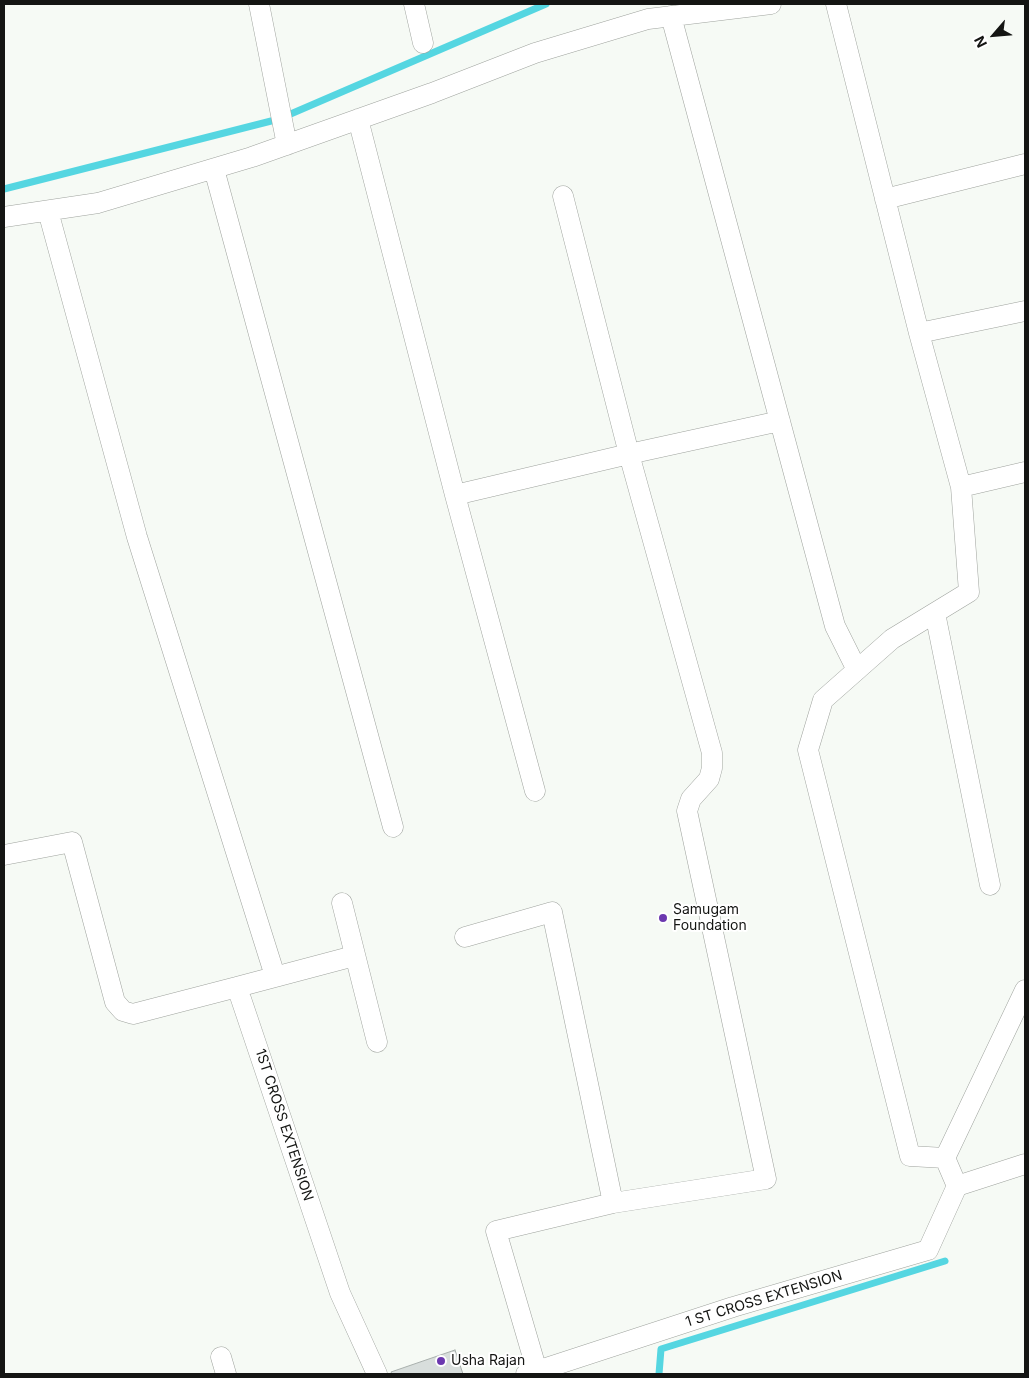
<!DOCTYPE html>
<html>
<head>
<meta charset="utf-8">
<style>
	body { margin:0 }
	#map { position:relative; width:1029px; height:1378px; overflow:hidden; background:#f6faf5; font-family:Inter,sans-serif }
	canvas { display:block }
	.frame { position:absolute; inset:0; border:5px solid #141513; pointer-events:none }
	.north { position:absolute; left:969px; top:10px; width:50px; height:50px; -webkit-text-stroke:4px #fff; paint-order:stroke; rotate:243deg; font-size:14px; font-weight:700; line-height:20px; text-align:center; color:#141513 }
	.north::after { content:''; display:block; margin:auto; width:18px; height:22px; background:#141513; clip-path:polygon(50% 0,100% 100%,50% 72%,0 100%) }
</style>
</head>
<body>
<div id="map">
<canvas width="1029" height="1378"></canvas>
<div class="frame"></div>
<div class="north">N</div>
</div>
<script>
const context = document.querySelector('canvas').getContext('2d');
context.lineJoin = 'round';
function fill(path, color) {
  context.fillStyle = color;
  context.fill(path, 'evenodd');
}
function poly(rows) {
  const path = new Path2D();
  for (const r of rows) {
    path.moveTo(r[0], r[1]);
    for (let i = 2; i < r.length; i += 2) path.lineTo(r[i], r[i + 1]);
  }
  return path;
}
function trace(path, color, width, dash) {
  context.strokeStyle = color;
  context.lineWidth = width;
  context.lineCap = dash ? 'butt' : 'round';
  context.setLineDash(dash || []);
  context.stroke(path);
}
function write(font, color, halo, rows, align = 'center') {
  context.font = font + ' Inter,sans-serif';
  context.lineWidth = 4;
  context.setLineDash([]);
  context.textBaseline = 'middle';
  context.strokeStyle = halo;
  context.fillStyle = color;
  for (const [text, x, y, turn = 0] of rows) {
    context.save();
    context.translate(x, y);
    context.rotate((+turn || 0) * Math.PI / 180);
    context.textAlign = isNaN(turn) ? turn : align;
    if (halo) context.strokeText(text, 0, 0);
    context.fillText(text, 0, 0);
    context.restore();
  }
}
const shadow = poly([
	[454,1352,462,1374,391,1374,392,1373]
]);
const stream = poly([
	[4,189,279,119,546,4],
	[659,1374,661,1349,945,1261]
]);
const building = poly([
	[455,1350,463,1374,392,1374,391,1372,455,1350]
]);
const minor = poly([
	[259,4,287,145],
	[414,4,423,43],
	[836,4,919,333,961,487,969,592,892,639,823,700,808,750,910,1156,945,1158,957,1186,1025,1164],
	[671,16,835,626,857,670],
	[358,119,455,495,535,791],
	[214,169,393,827],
	[563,196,629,454,780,421],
	[885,199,1025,164],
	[48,211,137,537,275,976],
	[4,217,98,203,252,157,432,93,535,53,648,19,771,4],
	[919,333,1025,311],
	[961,487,1025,472],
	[455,495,629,454,712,753,712,768,709,779,691,799,687,811,766,1179,613,1203,496,1231,537,1371,526,1374],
	[935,613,990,885],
	[4,855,72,842,115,1002,123,1011,133,1014,237,987],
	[342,903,377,1042],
	[465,937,552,912,613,1203],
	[354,956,237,987,340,1293,377,1374],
	[945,1158,1025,990],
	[221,1357,226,1374],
	[538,1374,537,1371,733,1307,928,1250,957,1186]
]);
const markers = [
	[663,918,5,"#6b38af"],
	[441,1361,5,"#6b38af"]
];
const poiNames = [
	["Samugam",673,910],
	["Foundation",673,926],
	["Usha Rajan",451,1361]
];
const streetNames = [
	["1ST CROSS EXTENSION",284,1125,72],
	["1 ST CROSS EXTENSION",764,1299,-17]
];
fill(shadow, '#0003');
trace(stream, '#55d6e1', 7);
fill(building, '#d8dedc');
trace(building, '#a9b0ad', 1);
trace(minor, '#9fa39e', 21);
trace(minor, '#fff', 20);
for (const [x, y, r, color] of markers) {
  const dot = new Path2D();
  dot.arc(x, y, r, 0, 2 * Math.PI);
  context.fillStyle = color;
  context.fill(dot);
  trace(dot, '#fff', 2);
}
write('14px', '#141513', '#fff', poiNames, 'left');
write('14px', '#141513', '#fff', streetNames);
</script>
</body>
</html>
